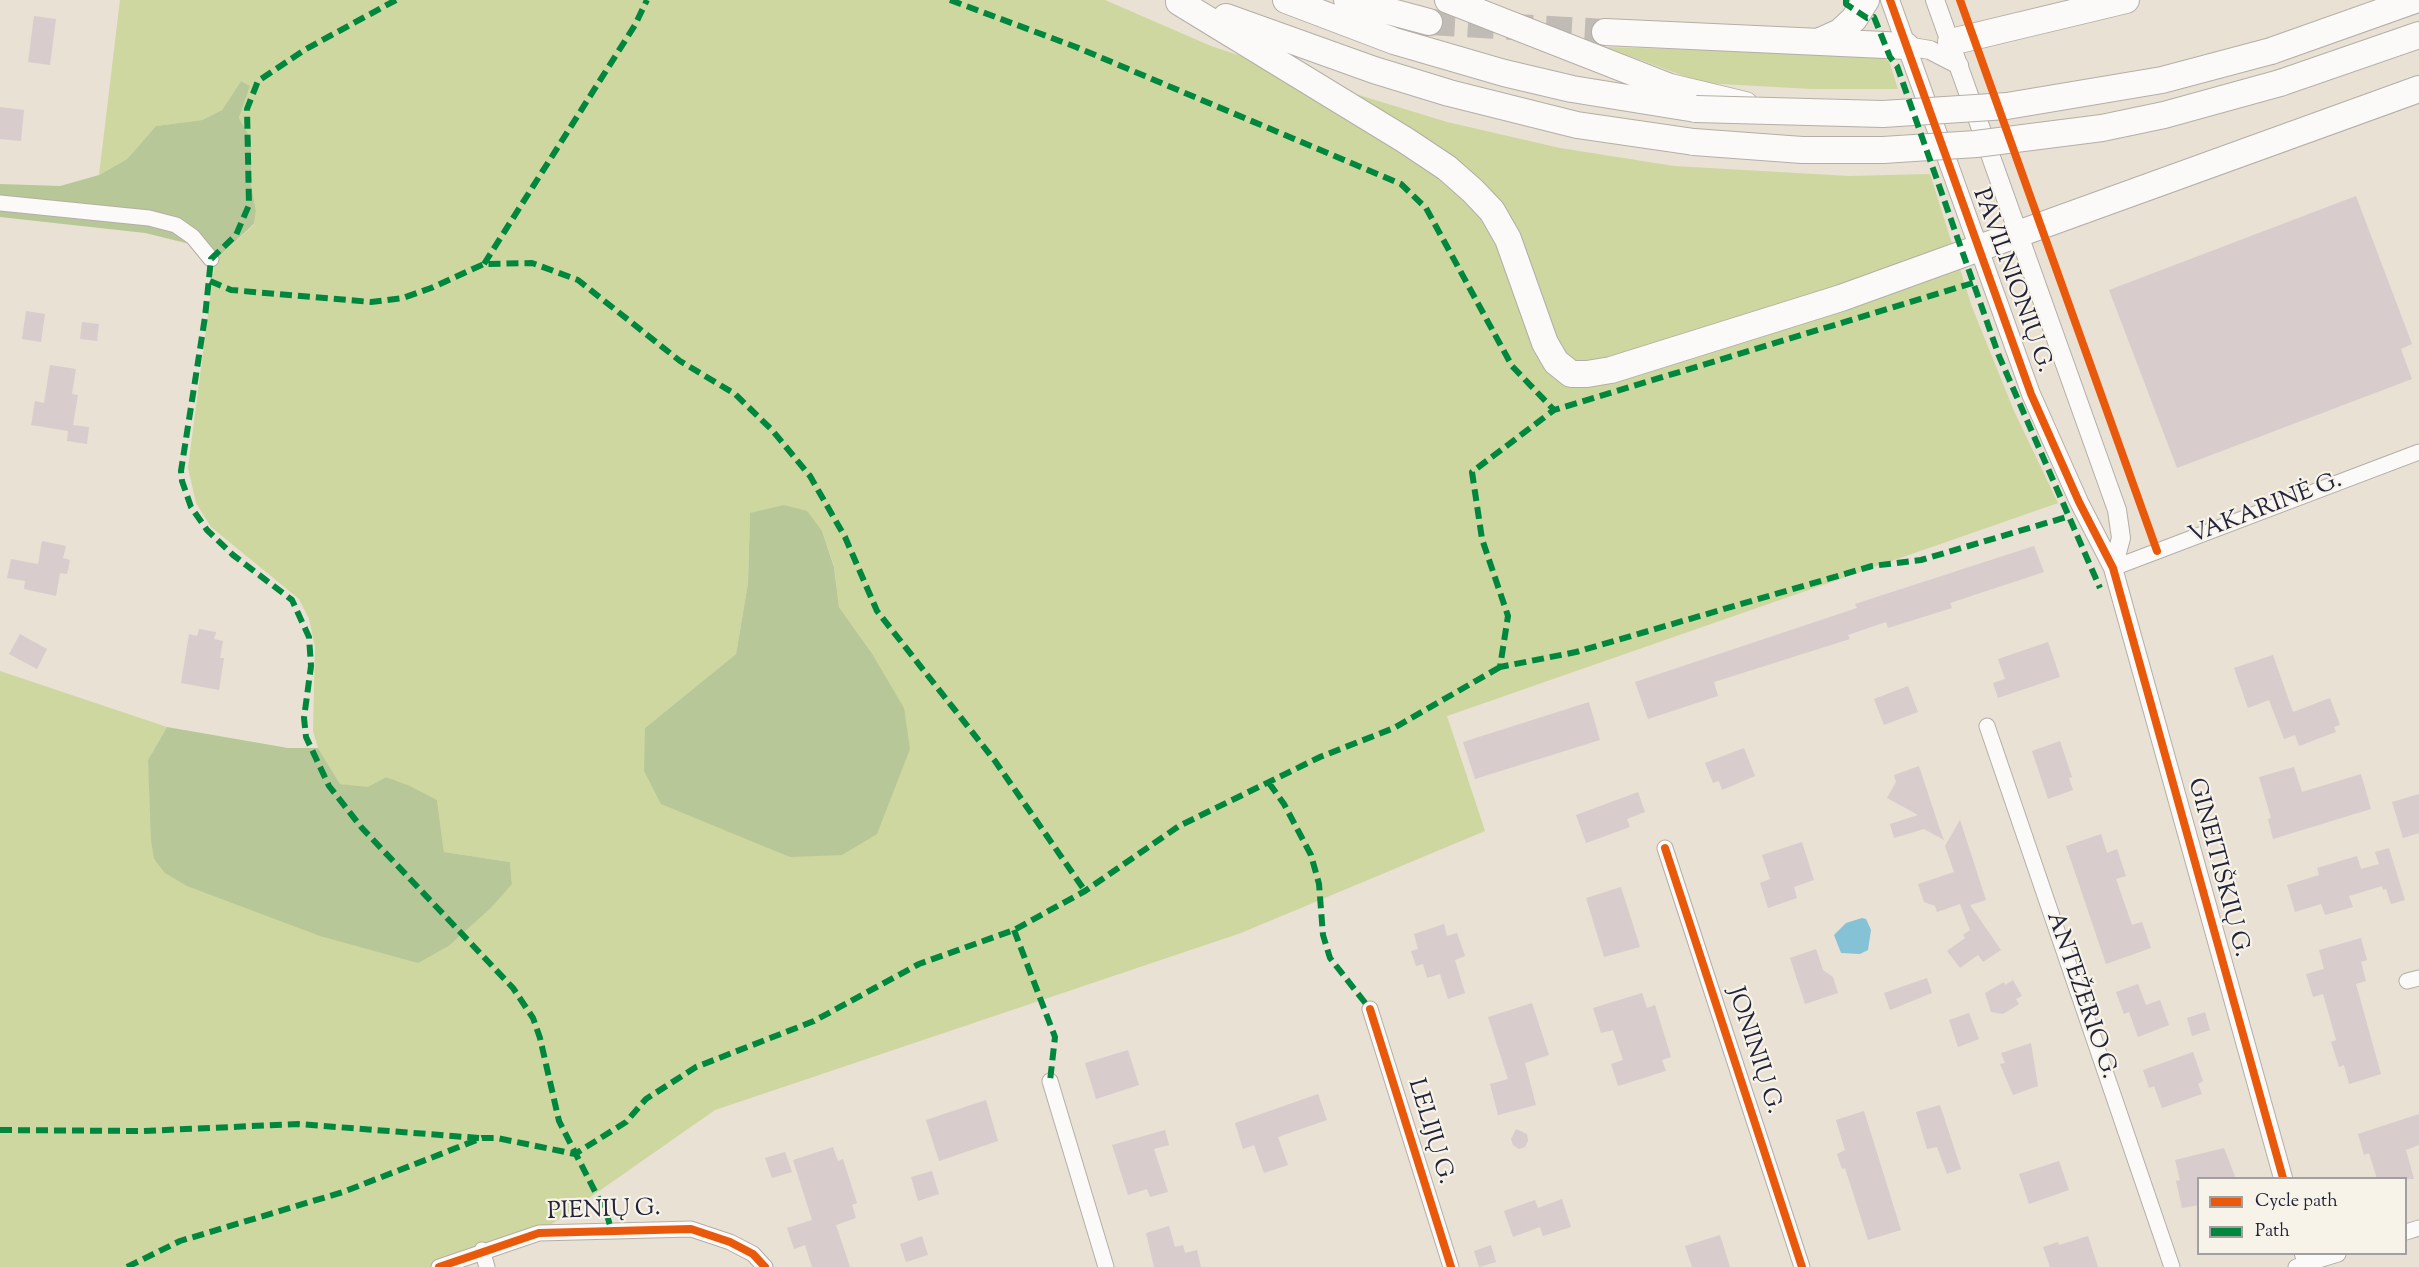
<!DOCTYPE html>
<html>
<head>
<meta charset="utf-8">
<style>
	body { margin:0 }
	#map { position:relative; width:2419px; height:1267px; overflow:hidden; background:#e9e1d3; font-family:"Sorts Mill Goudy",serif }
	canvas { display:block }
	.legend { position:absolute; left:2197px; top:1177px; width:210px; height:78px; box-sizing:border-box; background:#f7f3e8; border:2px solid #a29fa3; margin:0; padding:8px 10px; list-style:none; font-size:18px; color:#22223b }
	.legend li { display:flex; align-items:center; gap:12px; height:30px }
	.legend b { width:30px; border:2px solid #a29fa3 }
</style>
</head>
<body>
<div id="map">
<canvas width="2419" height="1267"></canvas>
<ul class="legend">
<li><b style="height:8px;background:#e8590c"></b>Cycle path</li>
<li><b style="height:8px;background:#00873e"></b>Path</li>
</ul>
</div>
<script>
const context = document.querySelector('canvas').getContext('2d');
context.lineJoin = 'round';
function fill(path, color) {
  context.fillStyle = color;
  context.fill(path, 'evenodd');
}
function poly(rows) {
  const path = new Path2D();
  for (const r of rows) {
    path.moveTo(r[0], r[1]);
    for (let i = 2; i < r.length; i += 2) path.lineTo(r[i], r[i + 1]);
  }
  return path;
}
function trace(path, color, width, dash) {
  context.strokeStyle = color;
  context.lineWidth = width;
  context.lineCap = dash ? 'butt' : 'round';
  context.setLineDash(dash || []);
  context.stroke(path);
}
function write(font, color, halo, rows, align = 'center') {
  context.font = font + ' "Sorts Mill Goudy",serif';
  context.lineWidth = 4.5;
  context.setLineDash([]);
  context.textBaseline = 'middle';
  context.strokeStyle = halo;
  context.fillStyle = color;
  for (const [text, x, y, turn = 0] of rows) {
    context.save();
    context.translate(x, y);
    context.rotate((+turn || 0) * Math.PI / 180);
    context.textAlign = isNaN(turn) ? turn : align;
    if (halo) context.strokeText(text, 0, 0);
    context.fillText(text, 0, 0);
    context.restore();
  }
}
const green = poly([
	[120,0,1105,0,1211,46,1349,92,1447,122,1560,148,1674,166,1849,176,1930,174,1972,307,2014,411,2058,503,1447,716,1485,831,1241,933,715,1110,539,1233,439,1267,0,1267,0,671,167,727,148,760,154,860,450,945,491,908,512,883,510,862,444,852,437,800,386,777,368,788,340,784,318,748,313,731,315,647,309,619,299,599,211,527,196,503,188,468,215,260,254,225,256,211,251,184,251,139,239,118,250,86,241,81,222,110,202,120,156,126,127,159,99,175],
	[750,513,822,531,834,566,839,607,871,652,645,728,736,654,748,583],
	[1605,47,1876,55,1889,61,1898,89,1812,89,1703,83]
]);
const forest = poly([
	[241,81,250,86,239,118,251,139,251,184,256,211,254,224,215,260,190,244,145,233,0,217,0,184,60,186,99,175,127,159,156,126,202,120,222,110],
	[784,505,807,511,822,531,834,567,839,607,871,652,904,708,910,749,877,834,842,855,790,857,661,804,644,771,645,728,736,654,748,583,750,513],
	[167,727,288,748,318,748,340,784,368,787,386,777,410,786,437,800,444,852,510,862,512,884,491,908,450,945,418,963,320,936,187,886,165,873,154,859,151,840,148,760]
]);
const water = poly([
	[1862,918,1866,919,1871,930,1868,950,1860,954,1841,953,1834,935,1846,923]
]);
const building = poly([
	[34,16,56,19,50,65,28,62],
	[0,107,24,110,21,141,0,139],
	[2356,196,2412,344,2401,349,2412,379,2177,468,2109,290],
	[26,311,45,314,41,342,22,339],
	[82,322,99,324,97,341,80,339],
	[50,365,76,369,72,394,78,395,73,425,89,427,87,444,67,441,68,431,31,425,35,401,44,403],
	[42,541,66,546,63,558,70,560,67,574,60,573,56,596,24,589,25,581,7,578,11,559,38,564],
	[2034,546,2044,572,1950,603,1952,608,1888,628,1886,622,1848,635,1850,639,1714,682,1718,696,1648,719,1635,682,1857,608,1855,604],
	[199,629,216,632,214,639,223,641,220,658,224,658,219,690,181,683,189,634,197,636],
	[20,634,47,649,37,669,9,654],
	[2048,642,2060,677,1998,698,1993,683,2005,679,1998,659],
	[2273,655,2293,712,2330,698,2340,725,2334,727,2336,732,2299,746,2295,735,2284,739,2269,700,2248,708,2234,668],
	[1908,686,1918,712,1884,725,1874,699],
	[1589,702,1600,740,1475,779,1463,742],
	[2060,741,2072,777,2069,778,2073,790,2048,799,2032,751],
	[1744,748,1755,776,1722,790,1719,781,1713,783,1705,763],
	[1919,766,1939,827,1944,840,1924,829,1894,838,1890,824,1918,815,1887,798,1896,782,1894,775],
	[2294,767,2302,792,2361,774,2371,809,2273,839,2268,819,2271,818,2259,777],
	[1638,792,1645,812,1627,819,1630,827,1586,843,1576,815],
	[2419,794,2419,833,2403,838,2392,802],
	[1960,820,1986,900,1970,905,2001,950,1983,962,1978,955,1960,968,1947,951,1965,938,1963,935,1970,930,1960,904,1937,912,1935,906,1924,902,1918,884,1954,872,1945,846],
	[2101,834,2107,853,2117,849,2126,876,2116,879,2132,925,2142,922,2151,948,2106,964,2066,846],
	[1802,842,1814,880,1794,887,1797,898,1768,908,1760,883,1770,879,1762,855],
	[2389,848,2405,900,2391,904,2386,889,2383,890,2382,886,2349,896,2353,907,2325,915,2321,904,2295,912,2287,885,2319,875,2317,868,2357,856,2361,869,2379,864,2375,852],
	[1621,887,1640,947,1604,957,1586,898],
	[1444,924,1447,936,1457,933,1465,956,1455,960,1465,993,1448,999,1440,974,1427,978,1423,964,1416,966,1411,951,1418,949,1414,934],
	[2361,938,2367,960,2361,962,2366,981,2356,984,2381,1074,2349,1084,2344,1065,2339,1067,2331,1042,2336,1040,2323,994,2313,997,2306,974,2324,969,2319,950],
	[1816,949,1823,970,1833,977,1838,993,1805,1004,1790,958],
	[1927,978,1932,993,1890,1010,1884,993],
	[2013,980,2022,996,2016,999,2019,1004,2003,1014,1991,1012,1985,993,2004,982,2005,985],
	[2138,984,2146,1005,2160,1000,2169,1025,2138,1037,2129,1012,2124,1014,2116,992],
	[1642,993,1647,1008,1655,1005,1671,1057,1662,1060,1666,1071,1618,1086,1611,1064,1623,1060,1613,1030,1601,1033,1593,1008],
	[1532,1003,1549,1055,1525,1063,1536,1105,1498,1115,1490,1084,1508,1079,1488,1017],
	[2205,1012,2210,1030,2192,1036,2187,1018],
	[1969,1013,1979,1039,1958,1047,1949,1020],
	[2031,1043,2038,1086,2013,1095,2000,1064,2005,1063,2001,1053],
	[1128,1050,1139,1085,1096,1099,1085,1063],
	[2193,1052,2203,1081,2198,1084,2202,1094,2162,1108,2154,1086,2149,1088,2143,1070],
	[1318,1094,1327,1120,1278,1137,1288,1165,1264,1173,1254,1145,1243,1149,1235,1123],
	[986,1100,998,1141,939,1161,926,1120],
	[1940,1105,1961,1169,1947,1174,1937,1147,1927,1149,1916,1112],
	[1864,1111,1901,1230,1868,1240,1845,1168,1842,1169,1837,1154,1845,1150,1836,1120],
	[2419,1114,2419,1145,2406,1150,2414,1179,2377,1179,2369,1153,2364,1155,2358,1134],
	[1516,1129,1527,1134,1528,1141,1525,1147,1519,1149,1513,1145,1511,1139],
	[1165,1130,1169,1145,1154,1149,1168,1192,1150,1197,1147,1189,1128,1195,1112,1145],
	[833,1147,838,1161,843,1159,857,1203,852,1205,856,1218,836,1225,850,1267,812,1267,805,1245,794,1249,787,1228,812,1220,793,1160],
	[2224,1148,2236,1179,2199,1179,2199,1205,2182,1208,2176,1181,2180,1180,2175,1160],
	[785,1152,792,1172,772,1178,765,1158],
	[2059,1161,2069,1190,2029,1204,2019,1174],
	[932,1171,939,1194,918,1201,911,1177],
	[1562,1199,1571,1227,1543,1236,1540,1227,1513,1237,1504,1211,1535,1200,1538,1208],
	[1169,1226,1175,1247,1183,1245,1185,1253,1197,1250,1201,1267,1154,1267,1146,1233],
	[1720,1235,1730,1267,1692,1267,1685,1246],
	[922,1236,928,1255,906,1262,900,1244],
	[2088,1236,2098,1267,2050,1267,2043,1247,2058,1242,2059,1245],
	[1491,1245,1496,1262,1479,1267,1474,1251]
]);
const trunkTunnel = poly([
	[1429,22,1605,32]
]);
const minor = poly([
	[0,203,149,218,176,225,193,237,211,259],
	[2113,568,2419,452],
	[1987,726,2172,1267],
	[1665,848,1802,1267],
	[2407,981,2419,978],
	[1370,1009,1451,1267],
	[1050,1081,1106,1267],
	[2406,1232,2419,1228],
	[482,1250,487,1267],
	[439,1267,539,1233,691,1229,730,1242,753,1254,765,1267],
	[2296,1267,2338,1254]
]);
const tertiary = poly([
	[1890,0,2031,394,2079,502,2113,568,2283,1178],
	[1935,0,2117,510,2121,538,2113,568],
	[1906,46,1930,50,1959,65],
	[2304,1254,2308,1267]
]);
const trunk = poly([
	[1286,0,1394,41,1504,73,1572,89,1696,109],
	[1347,0,1429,22],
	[1448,0,1670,87,1745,105],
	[1179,2,1405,140,1447,168,1473,191,1492,211,1508,239,1545,343,1556,362,1571,374,1587,374,1611,370,1841,298,2419,89],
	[1226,17,1374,70,1449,93,1577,125,1694,142],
	[1605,32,1906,46],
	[1820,41,1840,32,1854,19,1866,0],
	[1951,42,2126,0],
	[2271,51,2415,0],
	[2280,83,2419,35]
]);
const trunkBridge = poly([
	[1696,109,1883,114,2007,106,2162,80,2271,51],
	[1694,142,1802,150,1883,150,1976,144,2102,128,2164,115,2280,83]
]);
const quiet = poly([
	[396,0,306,49,258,81,247,109,249,205,236,235,211,259,205,317,181,471,182,481,191,507,207,530,233,555,292,600,309,637,311,666,304,718,306,737,329,786,362,828,513,988,533,1018,540,1038,559,1121,607,1215,611,1229],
	[950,0,1076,47,1401,184,1426,208,1512,366,1554,410],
	[1846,0,1846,4,1867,18,1874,17,1890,57,1897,66,1999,356,2100,588],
	[484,264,635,25,647,0],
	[210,281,231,290,371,302,403,298,431,288,484,264,532,263,578,280,680,361,735,394,772,430,810,476,845,537,877,611,995,761,1085,891],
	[1973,283,1554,410,1472,472,1482,539,1508,616,1500,667,1576,652,1872,566,1921,560,2070,516],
	[1269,783,1284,804,1311,855,1319,884,1323,935,1330,958,1370,1009],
	[1014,930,1055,1037,1050,1081],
	[0,1130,143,1131,298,1124,479,1138],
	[127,1267,180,1241,343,1192,482,1138,497,1138,575,1154,626,1122,646,1099,696,1067,814,1021,919,964,1014,930,1085,891,1179,826,1320,757,1394,728,1500,667]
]);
const cycleway = poly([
	[1890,0,2031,394,2079,502,2113,568,2283,1178],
	[1960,0,2157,551],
	[1665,848,1802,1267],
	[1370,1009,1451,1267],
	[439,1267,539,1233,691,1229,730,1242,753,1254,765,1267]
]);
const streetNames = [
	["PAVILNIONIŲ G.",2011,281,70],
	["VAKARINĖ G.",2266,510,-21],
	["GINEITIŠKIŲ G.",2217,868,75],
	["ANTEŽERIO G.",2080,996,71],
	["JONINIŲ G.",1753,1051,72],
	["LELIJŲ G.",1429,1132,73],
	["PIENIŲ G.",604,1212,-2]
];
fill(green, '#cdd79f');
fill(forest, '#b8c797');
fill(water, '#85c2d6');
fill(building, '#d8cccc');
trace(trunkTunnel, '#c1bbb5', 26, [26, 13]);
trace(minor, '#b3aea8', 17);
trace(tertiary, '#b3aea8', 20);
trace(trunk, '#b3aea8', 28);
trace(minor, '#fcfaf8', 15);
trace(tertiary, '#fcfaf8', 18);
trace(trunk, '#fcfaf8', 26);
trace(trunkBridge, '#b3aea8', 28, []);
trace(trunkBridge, '#fcfaf8', 26);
trace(quiet, '#00873e', 6, [12, 6]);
trace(cycleway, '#e8590c', 8);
write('24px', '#22223b', '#f7f3e8', streetNames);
</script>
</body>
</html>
